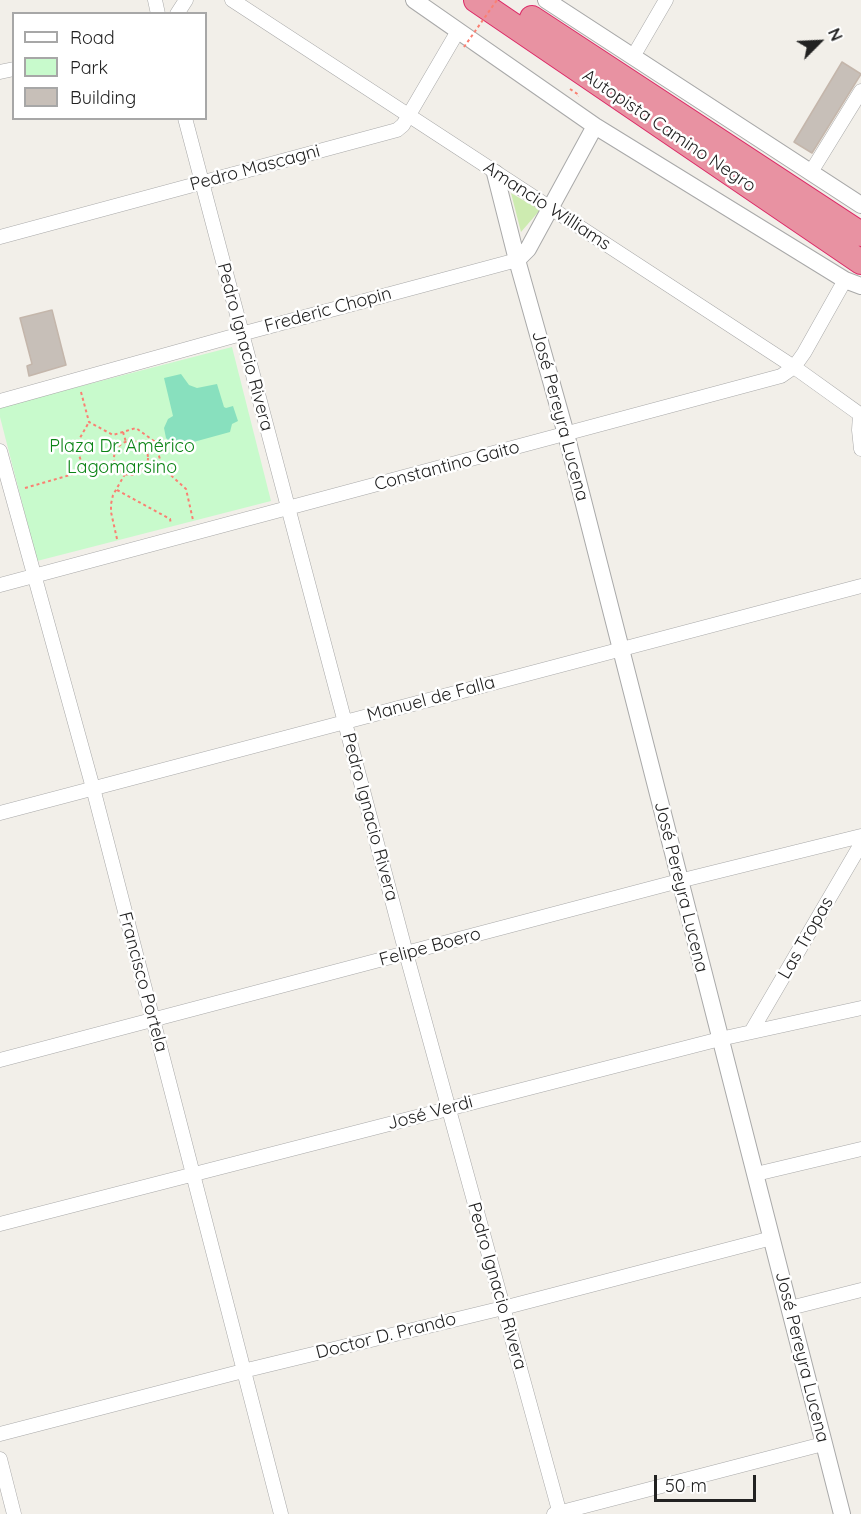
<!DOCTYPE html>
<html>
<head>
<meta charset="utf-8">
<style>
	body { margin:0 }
	#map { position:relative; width:861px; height:1514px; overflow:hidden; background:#f2efe9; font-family:Quicksand,sans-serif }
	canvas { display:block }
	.legend { position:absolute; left:12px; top:12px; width:195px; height:108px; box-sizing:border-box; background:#fff; border:2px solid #a7a7a7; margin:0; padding:8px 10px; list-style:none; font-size:18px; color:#222 }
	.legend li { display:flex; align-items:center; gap:12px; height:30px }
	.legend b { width:30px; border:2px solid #a7a7a7 }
	.north { position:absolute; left:789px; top:12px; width:60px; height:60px; -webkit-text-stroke:4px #fff; paint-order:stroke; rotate:66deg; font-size:16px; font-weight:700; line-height:24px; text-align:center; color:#222 }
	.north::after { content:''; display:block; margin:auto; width:21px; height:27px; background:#222; clip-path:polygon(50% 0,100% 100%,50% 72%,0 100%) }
	.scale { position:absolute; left:654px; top:1475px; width:102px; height:27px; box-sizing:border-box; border:3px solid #222; border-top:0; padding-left:8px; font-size:18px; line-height:21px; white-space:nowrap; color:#222; -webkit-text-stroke:4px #fff; paint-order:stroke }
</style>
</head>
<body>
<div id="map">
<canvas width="861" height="1514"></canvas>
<ul class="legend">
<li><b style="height:8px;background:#fff"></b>Road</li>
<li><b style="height:16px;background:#c8facc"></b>Park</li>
<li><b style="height:16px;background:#c7bfb8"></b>Building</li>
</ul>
<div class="north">N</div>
<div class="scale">50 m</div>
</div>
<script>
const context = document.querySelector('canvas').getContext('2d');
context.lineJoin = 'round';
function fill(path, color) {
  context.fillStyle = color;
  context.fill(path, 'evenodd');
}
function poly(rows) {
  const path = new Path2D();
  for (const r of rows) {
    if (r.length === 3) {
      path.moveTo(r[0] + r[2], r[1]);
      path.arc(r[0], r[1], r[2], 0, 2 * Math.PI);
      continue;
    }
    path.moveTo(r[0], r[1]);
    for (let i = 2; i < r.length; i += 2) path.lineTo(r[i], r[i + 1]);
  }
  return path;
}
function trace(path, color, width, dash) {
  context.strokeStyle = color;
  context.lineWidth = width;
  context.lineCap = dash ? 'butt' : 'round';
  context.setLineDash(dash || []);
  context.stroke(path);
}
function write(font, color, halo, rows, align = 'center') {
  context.font = font + ' Quicksand,sans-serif';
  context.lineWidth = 5;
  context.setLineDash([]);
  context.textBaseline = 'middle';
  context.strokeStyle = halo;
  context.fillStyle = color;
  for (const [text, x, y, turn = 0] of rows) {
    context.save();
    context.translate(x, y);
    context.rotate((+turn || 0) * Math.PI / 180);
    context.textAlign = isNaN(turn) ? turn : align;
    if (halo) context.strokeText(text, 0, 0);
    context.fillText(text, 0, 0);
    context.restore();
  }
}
const grass = poly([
	[511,193,540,210,521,232]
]);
const park = poly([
	[232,347,271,501,37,561,0,417,0,407]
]);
const pitch = poly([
	[181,374,189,385,197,388,217,384,224,407,226,408,233,406,238,421,232,424,230,432,179,446,170,442,166,438,164,428,168,419,173,416,164,378]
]);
const building = poly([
	[842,62,861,74,812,153,794,142,842,62],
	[52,310,66,365,29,376,27,366,32,364,20,318,52,310]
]);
const path = poly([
	[570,89,579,95,578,96],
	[81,392,89,422,113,435,136,428,154,441,163,468,186,489,193,520],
	[123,432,126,442],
	[131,458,17],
	[84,471,76,445,89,422],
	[25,488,115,462],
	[117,490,170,519,171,524],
	[117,539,111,512,111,504,113,495,125,474]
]);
const minor = poly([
	[155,0,158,14],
	[232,0,794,367,861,415],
	[177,14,186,0],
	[634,55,666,0],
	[0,72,14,69],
	[185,118,406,953,560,1514],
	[811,172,861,91],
	[0,237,397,130,403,125,458,31],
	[0,401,241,334,517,260],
	[860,415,859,430,861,449],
	[0,451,93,788,281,1514],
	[0,585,781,376,794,367,804,353,845,280],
	[0,813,861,586],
	[751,1032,861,844],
	[0,1060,679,881,861,836],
	[756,1174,861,1149],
	[0,1224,720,1039,861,1008],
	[790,1308,861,1290],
	[0,1434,243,1371,503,1308,772,1238],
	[0,1459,14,1514],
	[554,1514,823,1444]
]);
const tertiary = poly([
	[414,0,595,126,845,280,861,286],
	[546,0,861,205],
	[595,126,528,249,517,260,566,434,842,1514],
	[495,173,517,260]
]);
const motorway = poly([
	[476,0,861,262],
	[532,18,861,234]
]);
const pathBridge = poly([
	[464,47,497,0]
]);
const streetNames = [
	["Autopista Camino Negro",669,131,34],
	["Pedro Mascagni",255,168,-15],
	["Amancio Williams",547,206,33],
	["Frederic Chopin",328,310,-15],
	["Pedro Ignacio Rivera",245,347,75],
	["José Pereyra Lucena",560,416,75],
	["Constantino Gaito",447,466,-15],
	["Manuel de Falla",431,699,-15],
	["Pedro Ignacio Rivera",370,817,75],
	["José Pereyra Lucena",681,887,76],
	["Las Tropas",806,938,-60],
	["Felipe Boero",430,947,-15],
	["Francisco Portela",143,982,75],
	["José Verdi",430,1113,-15],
	["Pedro Ignacio Rivera",497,1286,74],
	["Doctor D. Prando",386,1336,-14],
	["José Pereyra Lucena",802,1357,76]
];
const parkNames = [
	["Plaza Dr. Américo",122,447],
	["Lagomarsino",122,468]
];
fill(grass, '#cdebb0');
fill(park, '#c8facc');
fill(pitch, '#88e0be');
fill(building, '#c7bfb8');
trace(building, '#c4b6ab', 1.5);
trace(minor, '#a9a9a9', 15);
trace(tertiary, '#a9a9a9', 18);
trace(motorway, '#dc2a67', 26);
trace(path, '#fa8072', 2, [3, 3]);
trace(minor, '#fff', 14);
trace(tertiary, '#fff', 16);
trace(motorway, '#e892a2', 24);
trace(pathBridge, '#fa8072', 2, [3, 3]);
write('18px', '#222', '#fff', streetNames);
write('18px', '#0c8416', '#fff', parkNames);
</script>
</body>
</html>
